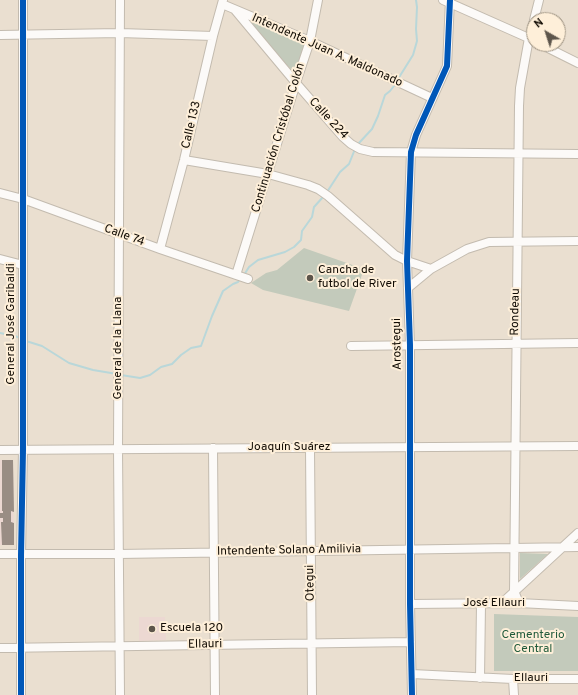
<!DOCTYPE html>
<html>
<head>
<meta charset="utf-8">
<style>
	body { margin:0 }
	#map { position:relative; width:578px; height:695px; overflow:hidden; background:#eadfd0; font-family:Overpass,sans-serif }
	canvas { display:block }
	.north { position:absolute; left:526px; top:12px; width:40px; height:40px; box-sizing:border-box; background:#feefd9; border:1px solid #9f9483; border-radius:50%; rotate:321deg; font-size:11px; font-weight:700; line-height:16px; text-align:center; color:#110b03 }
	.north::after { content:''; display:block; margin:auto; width:14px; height:18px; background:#5d554b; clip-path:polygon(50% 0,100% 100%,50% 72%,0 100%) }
</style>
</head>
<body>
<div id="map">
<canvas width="578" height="695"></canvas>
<div class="north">N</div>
</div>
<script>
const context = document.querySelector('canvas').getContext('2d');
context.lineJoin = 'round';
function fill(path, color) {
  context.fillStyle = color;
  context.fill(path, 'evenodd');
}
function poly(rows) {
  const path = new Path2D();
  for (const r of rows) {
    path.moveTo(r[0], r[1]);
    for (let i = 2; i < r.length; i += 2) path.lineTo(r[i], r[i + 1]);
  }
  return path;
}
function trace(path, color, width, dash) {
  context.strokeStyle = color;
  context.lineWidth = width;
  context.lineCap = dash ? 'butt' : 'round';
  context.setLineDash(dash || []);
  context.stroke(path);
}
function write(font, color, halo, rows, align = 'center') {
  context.font = font + ' Overpass,sans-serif';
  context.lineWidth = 4;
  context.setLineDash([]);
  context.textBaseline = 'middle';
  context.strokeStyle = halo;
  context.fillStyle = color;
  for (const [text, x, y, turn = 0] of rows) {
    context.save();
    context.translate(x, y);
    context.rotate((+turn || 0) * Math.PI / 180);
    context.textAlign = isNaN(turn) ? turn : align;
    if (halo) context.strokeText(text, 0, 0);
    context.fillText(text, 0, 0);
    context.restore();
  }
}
const education = poly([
	[0,460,13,460,14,545,0,545],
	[139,617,165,617,166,640,139,641]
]);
const green = poly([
	[247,19,306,43,296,75,247,21],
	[304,248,364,269,349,311,263,290,251,283,266,273,277,270],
	[520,553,548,554,520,579],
	[494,614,578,617,578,671,494,671]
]);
const stream = poly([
	[398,79,413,55,417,41,416,29,417,7,416,0],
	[359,143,372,129,378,116,385,95,390,91,394,86],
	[327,192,340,172,349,164,355,149],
	[244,275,249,267,258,260,285,252,294,247,301,240,302,231,312,217,314,207,323,197],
	[0,333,15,336,20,338],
	[26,341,42,346,69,363,93,370,117,374],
	[121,375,140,378,150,375,161,367,172,364,181,355,191,348,201,346,212,316,223,291,233,284,238,282,241,278]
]);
const building = poly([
	[2,460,13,460,14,512,11,511,11,522,14,523,14,545,2,545,1,522,3,522,3,518,0,518,0,513,3,513,3,511,2,511]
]);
const minor = poly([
	[120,0,118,449,120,695],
	[443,0,533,40],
	[222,4,310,41,432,98],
	[235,10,296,83,343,137,351,144,360,149,373,152,578,154],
	[534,20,539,0],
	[0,35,120,33,213,36],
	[540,44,578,63],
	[184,160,268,174,308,185,318,189,328,196,395,255,407,261,431,269,467,249,489,242,578,241],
	[0,193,23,199,160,249,248,279],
	[160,249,184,160,213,36,223,0],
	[0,259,23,265],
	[236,275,296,83,310,41,318,0],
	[408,288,431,269],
	[351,346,578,343],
	[213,448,215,695],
	[310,448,312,695],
	[0,450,578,446],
	[0,554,119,554,578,547],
	[502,603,578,533],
	[519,603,514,591,519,106,520,88,529,38,534,21],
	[410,604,519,603,578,606],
	[0,648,411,642],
	[412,674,513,679,578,679],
	[480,678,481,604],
	[513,679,514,695],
	[21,695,21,555,23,450,23,0],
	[412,695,410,604,410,345,407,261,411,152,416,135,447,66,450,0]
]);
const cycleway = poly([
	[21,695,21,555,23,450,23,0],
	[412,695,410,604,410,345,407,261,411,152,416,135,447,66,450,0]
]);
const markers = [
	[310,278,4,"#5d554b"],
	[152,629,4,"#5d554b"]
];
const streetNames = [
	["Intendente Juan A. Maldonado",327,51,24],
	["Calle 224",328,119,47],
	["Calle 133",192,125,-77],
	["Continuación Cristóbal Colón",279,138,-73],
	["Calle 74",124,236,20],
	["Rondeau",516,312,-89],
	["General José Garibaldi",12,324,-90],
	["Arostegui",398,344,-91],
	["General de la Llana",119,348,-90],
	["Joaquín Suárez",289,448],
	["Intendente Solano Amilivia",289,551,-1],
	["Otegui",311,583,-91],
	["José Ellauri",494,604],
	["Ellauri",205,645,-1],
	["Ellauri",531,679]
];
const poiNames = [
	["Cancha de",318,271],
	["futbol de River",318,285],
	["Escuela 120",160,629]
];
const parkNames = [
	["Cementerio",533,636],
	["Central",533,650]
];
fill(education, '#ecd8d2');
fill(green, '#c3cabb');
trace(stream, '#b9d7d9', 2);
fill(building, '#998d84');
trace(minor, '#c3bbaf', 10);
trace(minor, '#fcfaf8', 8);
trace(cycleway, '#0057b8', 6);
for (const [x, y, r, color] of markers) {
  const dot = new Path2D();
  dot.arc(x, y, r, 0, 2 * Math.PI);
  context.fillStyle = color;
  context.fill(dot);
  trace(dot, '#feefd9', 1.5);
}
write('12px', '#110b03', '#feefd9', streetNames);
write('12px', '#110b03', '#feefd9', poiNames, 'left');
write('12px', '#215b3b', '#feefd9', parkNames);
</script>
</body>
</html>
